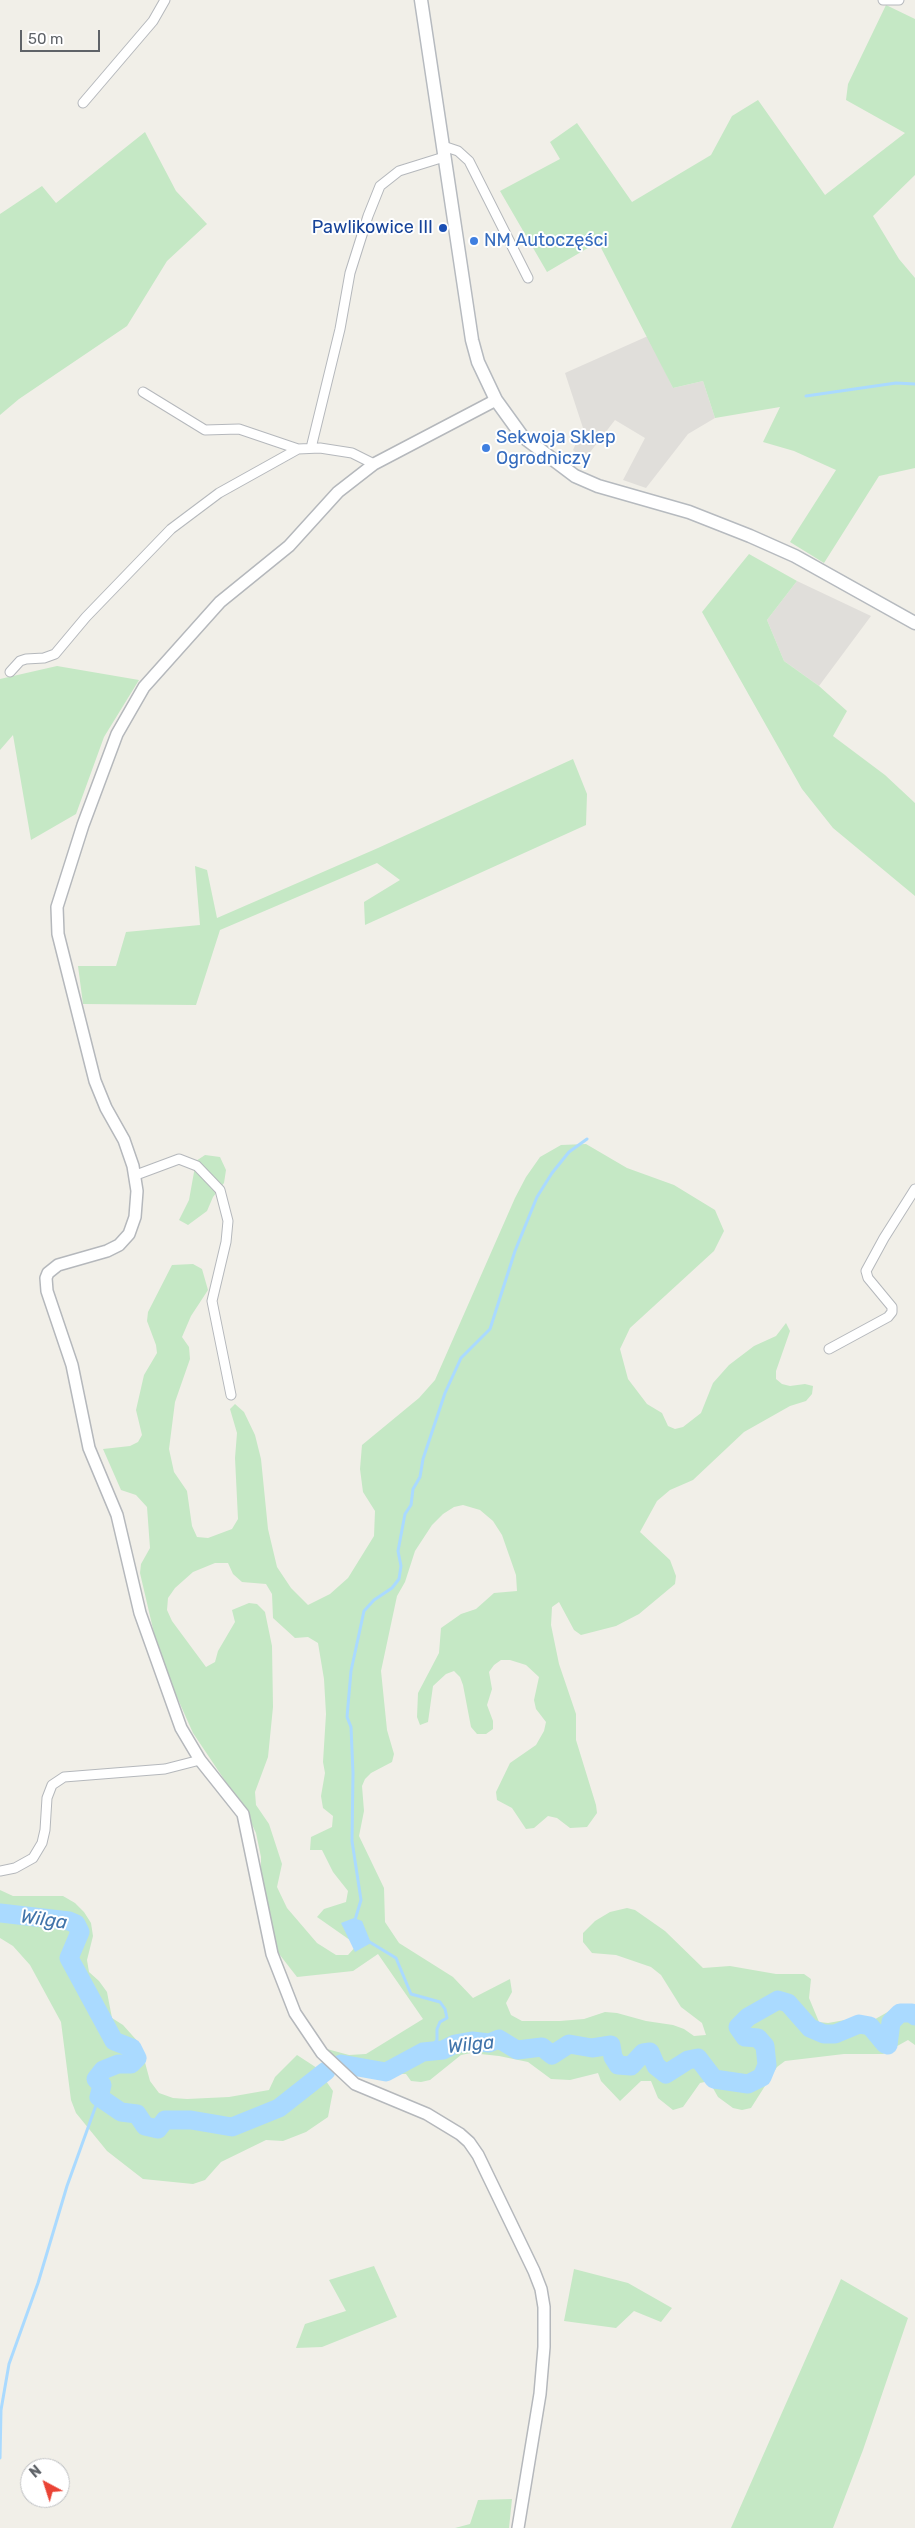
<!DOCTYPE html>
<html>
<head>
<meta charset="utf-8">
<style>
	body { margin:0 }
	#map { position:relative; width:915px; height:2528px; overflow:hidden; background:#f1efe8; font-family:Rubik,sans-serif }
	canvas { display:block }
	.north { position:absolute; left:20px; top:2458px; width:50px; height:50px; box-sizing:border-box; background:#fff; border:1px solid #bfc1c3; border-radius:50%; rotate:320deg; font-size:14px; font-weight:700; line-height:20px; text-align:center; color:#5f6368 }
	.north::after { content:''; display:block; margin:auto; width:18px; height:22px; background:#ea4335; clip-path:polygon(50% 0,100% 100%,50% 72%,0 100%) }
	.scale { position:absolute; left:20px; top:30px; width:80px; height:22px; box-sizing:border-box; border:2px solid #5f6368; border-top:0; padding-left:6px; font-size:15px; line-height:18px; white-space:nowrap; color:#5f6368; -webkit-text-stroke:4px #fff; paint-order:stroke }
</style>
</head>
<body>
<div id="map">
<canvas width="915" height="2528"></canvas>
<div class="north">N</div>
<div class="scale">50 m</div>
</div>
<script>
const context = document.querySelector('canvas').getContext('2d');
context.lineJoin = 'round';
function fill(path, color) {
  context.fillStyle = color;
  context.fill(path, 'evenodd');
}
function poly(rows) {
  const path = new Path2D();
  for (const r of rows) {
    path.moveTo(r[0], r[1]);
    for (let i = 2; i < r.length; i += 2) path.lineTo(r[i], r[i + 1]);
  }
  return path;
}
function trace(path, color, width, dash) {
  context.strokeStyle = color;
  context.lineWidth = width;
  context.lineCap = dash ? 'butt' : 'round';
  context.setLineDash(dash || []);
  context.stroke(path);
}
function write(font, color, halo, rows, align = 'center') {
  context.font = font + ' Rubik,sans-serif';
  context.lineWidth = 4;
  context.setLineDash([]);
  context.textBaseline = 'middle';
  context.strokeStyle = halo;
  context.fillStyle = color;
  for (const [text, x, y, turn = 0] of rows) {
    context.save();
    context.translate(x, y);
    context.rotate((+turn || 0) * Math.PI / 180);
    context.textAlign = isNaN(turn) ? turn : align;
    if (halo) context.strokeText(text, 0, 0);
    context.fillText(text, 0, 0);
    context.restore();
  }
}
const industrial = poly([
	[648,336,673,388,703,381,715,418,688,434,646,488,623,480,645,438,615,420,584,460,573,450,583,428,565,373],
	[797,581,871,616,819,686,784,661,767,620]
]);
const green = poly([
	[886,5,915,19,915,175,873,216,899,259,915,278,915,468,879,476,824,563,790,542,836,470,794,451,763,442,780,407,715,418,703,381,673,388,598,242,547,272,500,191,560,159,550,142,577,123,632,202,711,155,732,116,758,100,825,195,905,133,846,100,848,84],
	[145,132,176,191,207,224,167,261,127,326,19,399,0,415,0,214,42,186,56,203],
	[749,554,797,581,767,620,784,661,819,686,847,711,833,736,885,775,915,803,915,896,833,828,802,789,702,612],
	[57,666,139,680,104,737,76,814,31,840,13,735,0,750,0,679],
	[573,759,587,794,586,825,365,925,364,902,400,880,377,863,220,930,196,1005,83,1004,78,966,116,966,126,932,200,925,195,866,207,870,217,918,378,848],
	[586,1144,627,1168,674,1185,715,1210,724,1231,714,1251,630,1328,620,1349,628,1379,647,1404,662,1413,668,1426,675,1429,683,1427,701,1413,713,1383,729,1365,754,1346,776,1336,786,1323,790,1331,776,1371,776,1379,782,1384,790,1386,805,1384,813,1386,812,1394,806,1401,790,1406,744,1432,693,1480,670,1490,657,1501,640,1532,670,1560,676,1576,675,1584,639,1614,616,1626,581,1635,574,1630,559,1602,552,1607,551,1625,559,1664,576,1714,576,1740,596,1805,597,1813,587,1827,570,1828,557,1818,548,1816,534,1828,526,1829,512,1808,497,1800,496,1792,510,1763,536,1745,544,1731,546,1722,536,1709,534,1700,539,1677,526,1665,510,1660,501,1660,494,1665,489,1672,492,1689,487,1705,493,1721,493,1729,486,1734,477,1734,471,1727,463,1685,460,1677,454,1671,446,1674,433,1686,428,1722,420,1725,417,1717,418,1693,439,1653,441,1628,461,1614,476,1609,494,1593,517,1591,516,1575,502,1535,493,1521,480,1510,463,1505,454,1507,443,1514,432,1525,415,1551,405,1582,397,1596,381,1671,387,1730,394,1754,392,1762,371,1773,365,1779,362,1786,364,1811,359,1836,384,1888,385,1922,399,1943,453,1977,473,1998,510,1979,512,1992,506,2003,511,2015,522,2021,560,2021,584,2019,605,2012,617,2013,646,2021,673,2025,684,2029,694,2036,706,2035,702,2023,681,2007,661,1975,651,1967,616,1955,592,1953,583,1942,583,1933,595,1921,610,1912,627,1908,635,1910,665,1931,703,1968,730,1966,776,1974,804,1974,811,1979,809,1998,819,2022,828,2023,845,2020,870,2022,893,2009,902,2007,915,2009,915,2045,908,2040,883,2054,844,2054,785,2061,777,2067,751,2108,742,2110,733,2108,718,2097,709,2081,700,2083,683,2107,673,2110,658,2098,651,2081,641,2081,620,2101,601,2081,598,2073,570,2080,551,2079,528,2062,499,2056,471,2053,461,2055,430,2080,421,2082,411,2081,406,2074,396,2074,388,2079,369,2077,336,2059,327,2049,349,2055,366,2054,423,2019,378,1954,353,1971,297,1977,276,1950,261,1892,261,1857,256,1833,246,1812,193,1733,160,1659,140,1573,141,1564,150,1548,147,1507,136,1495,121,1490,103,1449,130,1446,138,1442,142,1435,136,1410,144,1375,157,1353,156,1345,147,1321,148,1312,172,1265,193,1264,202,1269,208,1290,191,1316,182,1337,189,1347,190,1359,175,1402,169,1449,174,1472,187,1491,192,1526,197,1537,208,1538,232,1529,238,1519,235,1458,237,1433,230,1409,235,1404,244,1412,255,1435,261,1459,268,1529,277,1567,291,1588,308,1605,330,1594,348,1578,374,1536,375,1511,363,1492,360,1469,362,1445,419,1398,435,1380,515,1198,526,1177,540,1157,561,1145],
	[215,1563,228,1563,233,1574,242,1582,266,1584,272,1594,273,1618,295,1638,308,1637,318,1643,324,1679,326,1714,323,1762,325,1773,321,1796,323,1808,333,1816,332,1827,311,1837,310,1850,322,1850,333,1872,348,1891,346,1902,324,1909,317,1917,357,1945,348,1955,336,1955,317,1943,287,1908,277,1887,282,1864,269,1824,256,1805,255,1792,268,1757,273,1707,272,1646,265,1612,257,1604,249,1603,232,1610,235,1622,218,1651,215,1662,206,1667,172,1621,167,1610,168,1598,175,1588,193,1572],
	[205,1155,220,1157,226,1170,224,1183,213,1197,207,1211,188,1225,179,1220,189,1200,196,1161],
	[0,1890,13,1896,63,1896,75,1903,84,1912,91,1923,93,1936,87,1960,89,1972,99,1981,107,1992,112,2018,123,2025,140,2044,150,2081,159,2093,173,2098,187,2099,229,2097,269,2090,275,2077,297,2055,317,2068,333,2091,328,2117,306,2132,283,2141,266,2140,221,2162,205,2180,193,2184,143,2179,107,2151,76,2113,71,2100,61,2022,30,1965,13,1946,0,1938],
	[374,2266,397,2317,322,2347,296,2348,305,2324,346,2311,329,2280],
	[574,2269,628,2283,672,2308,661,2322,634,2311,616,2328,564,2321],
	[841,2279,908,2318,863,2450,833,2528,731,2528],
	[512,2499,509,2528,455,2528,470,2524,478,2500]
]);
const water = poly([
	[354,1918,362,1921,371,1943,355,1952,341,1923]
]);
const stream = poly([
	[806,396,896,383,915,384],
	[355,1920,361,1900,352,1841,353,1773,351,1727,347,1717,351,1671,364,1611,374,1600,392,1588,399,1579,401,1566,398,1551,405,1514,411,1505,413,1489,420,1477,423,1459,445,1393,461,1358,490,1329,515,1251,537,1197,552,1173,569,1152,587,1139],
	[368,1941,396,1958,411,1994,440,2002,445,2009,447,2018,440,2022,437,2029,437,2040,429,2051],
	[0,2458,1,2410,9,2364,38,2283,67,2186,99,2097]
]);
const river = poly([
	[0,1913,69,1921,76,1924,80,1932,69,1958,114,2041,132,2048,137,2058,131,2064,118,2064,103,2070,96,2079,102,2085,99,2097,121,2112,137,2114,145,2126,158,2129,165,2120,191,2120,232,2127,279,2108,326,2071],
	[341,2064,386,2072,423,2052,443,2050,455,2044,472,2041,489,2043,499,2039,517,2050,542,2047,552,2055,569,2044,592,2048,611,2045,613,2057,618,2065,631,2066,643,2053,650,2052,656,2066,666,2074,688,2060,698,2058,714,2079,748,2084,762,2077,767,2065,765,2046,758,2038,745,2037,738,2027,748,2017,778,2000,788,2003,810,2028,824,2034,835,2034,859,2024,870,2026,885,2044,888,2045,891,2022,900,2013,912,2013,915,2016]
]);
const minor = poly([
	[883,0,899,0],
	[83,103,153,21,165,0],
	[443,146,458,151,469,161,528,278],
	[143,392,205,430,239,429,298,449],
	[311,448,340,329,350,273,368,216,380,186,399,171,444,157],
	[10,672,20,661,26,659,44,658,55,654,86,617,171,529,219,493,298,449,320,448,352,453,374,464],
	[136,1175,179,1159,197,1166,220,1190,228,1221,226,1242,212,1301,231,1395],
	[829,1349,888,1317,892,1312,892,1307,868,1278,866,1271,884,1238,915,1189],
	[0,1871,15,1868,33,1858,42,1843,45,1830,47,1798,52,1785,64,1777,165,1769,200,1760]
]);
const tertiary = poly([
	[496,400,374,464,338,492,289,546,220,602,144,687,117,734,83,825,57,907,58,934,95,1081,106,1108,124,1140,133,1166,137,1191,135,1217,129,1234,119,1245,107,1251,58,1265,48,1273,46,1278,47,1291,72,1365,89,1448,117,1515,140,1613,181,1728,200,1760,243,1814,272,1954,295,2013,322,2053,355,2084,427,2114,460,2134,469,2142,478,2155,534,2271,541,2289,544,2307,544,2347,540,2394,518,2528]
]);
const secondary = poly([
	[421,0,472,340,478,362,496,400,522,436,575,476,598,486,689,512,750,536,795,556,915,623]
]);
const markers = [
	[443,228,5,"#1a4fb4"],
	[474,241,5,"#3f7fe0"],
	[486,448,5,"#3f7fe0"]
];
const transitNames = [
	["Pawlikowice III",433,228]
];
const shopNames = [
	["NM Autoczęści",484,241],
	["Sekwoja Sklep",496,438],
	["Ogrodniczy",496,459]
];
const waterNames = [
	["Wilga",44,1920,8],
	["Wilga",471,2045,-6]
];
fill(industrial, '#e0deda');
fill(green, '#c5e8c5');
fill(water, '#aadaff');
trace(stream, '#aadaff', 3);
trace(river, '#aadaff', 19);
trace(minor, '#b5b8bc', 11);
trace(tertiary, '#b5b8bc', 14);
trace(secondary, '#b6babf', 15);
trace(minor, '#fff', 9);
trace(tertiary, '#fff', 11);
trace(secondary, '#fff', 12);
for (const [x, y, r, color] of markers) {
  const dot = new Path2D();
  dot.arc(x, y, r, 0, 2 * Math.PI);
  context.fillStyle = color;
  context.fill(dot);
  trace(dot, '#fff', 2);
}
write('18px', '#164399', '#fff', transitNames, 'right');
write('18px', '#366cbe', '#fff', shopNames, 'left');
write('italic 19px', '#4174aa', '#fff', waterNames);
</script>
</body>
</html>
